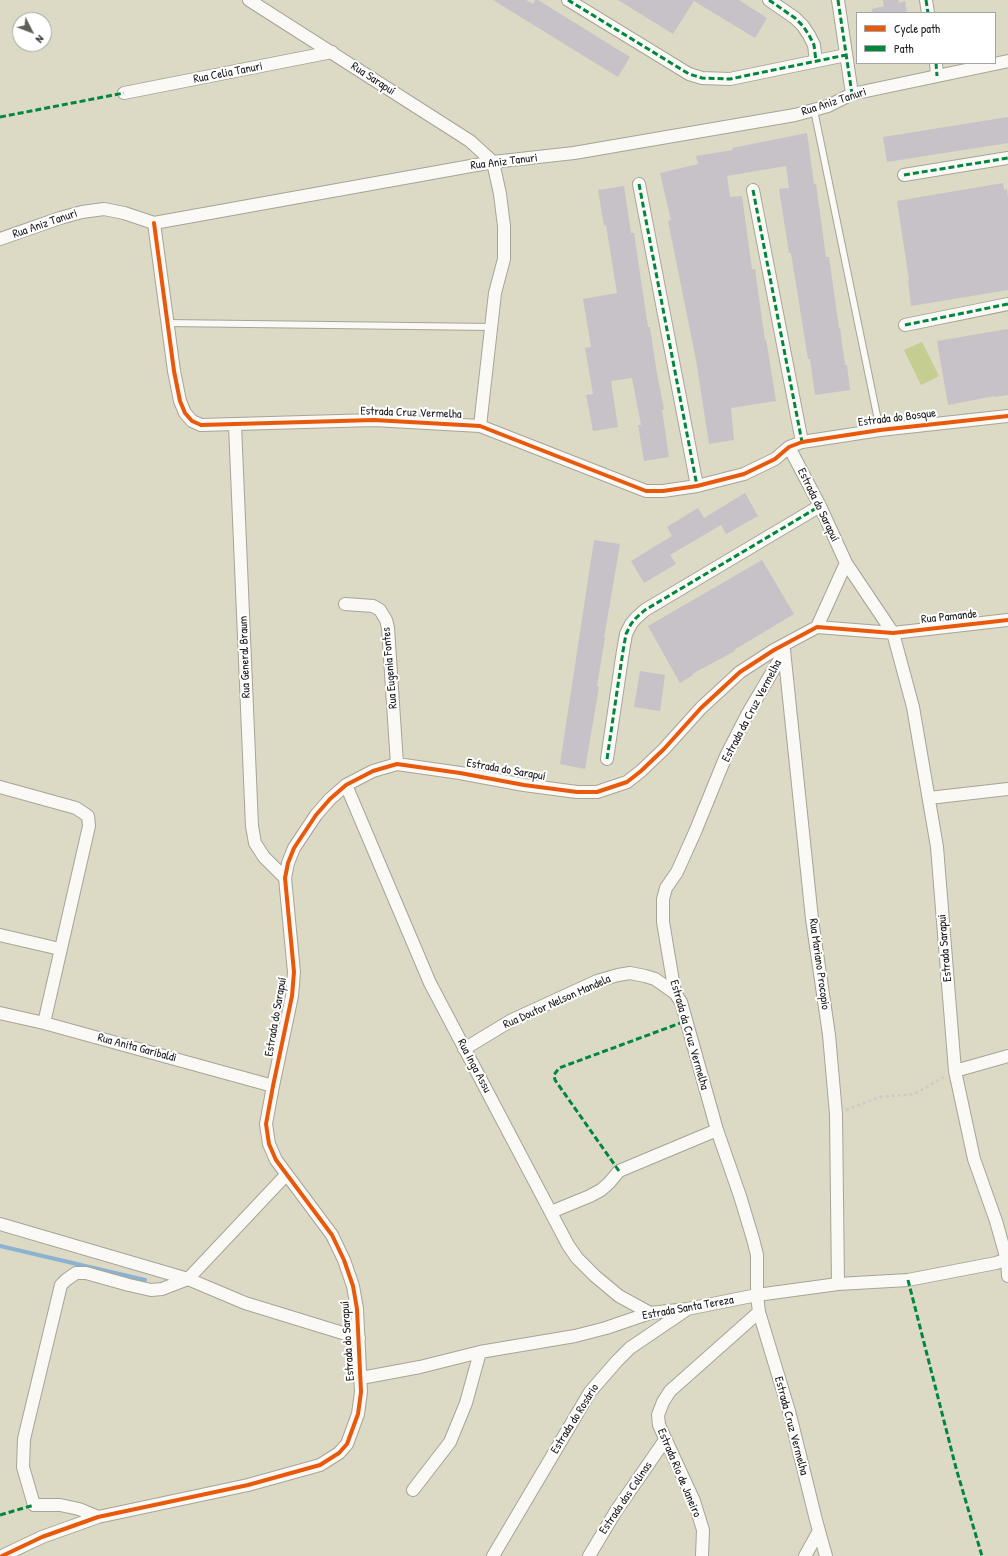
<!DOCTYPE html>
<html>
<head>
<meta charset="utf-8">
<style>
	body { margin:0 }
	#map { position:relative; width:1008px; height:1556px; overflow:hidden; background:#dcd9c4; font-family:"Patrick Hand",sans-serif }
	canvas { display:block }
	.legend { position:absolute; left:856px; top:12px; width:140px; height:52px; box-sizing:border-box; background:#fff; border:1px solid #a4a4a4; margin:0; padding:5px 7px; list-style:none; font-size:12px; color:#1c1c1c }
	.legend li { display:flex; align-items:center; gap:8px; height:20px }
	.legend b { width:20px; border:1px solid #a4a4a4 }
	.north { position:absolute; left:12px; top:12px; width:40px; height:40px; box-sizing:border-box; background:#fff; border:1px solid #a4a4a4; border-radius:50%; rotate:132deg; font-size:11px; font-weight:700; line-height:16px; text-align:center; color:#1c1c1c }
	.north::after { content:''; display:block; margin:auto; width:14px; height:18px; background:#5f5e57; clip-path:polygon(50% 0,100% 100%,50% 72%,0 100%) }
</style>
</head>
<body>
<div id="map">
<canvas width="1008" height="1556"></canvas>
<ul class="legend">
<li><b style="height:5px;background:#e8590c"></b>Cycle path</li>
<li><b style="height:5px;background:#00873e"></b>Path</li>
</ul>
<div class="north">N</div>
</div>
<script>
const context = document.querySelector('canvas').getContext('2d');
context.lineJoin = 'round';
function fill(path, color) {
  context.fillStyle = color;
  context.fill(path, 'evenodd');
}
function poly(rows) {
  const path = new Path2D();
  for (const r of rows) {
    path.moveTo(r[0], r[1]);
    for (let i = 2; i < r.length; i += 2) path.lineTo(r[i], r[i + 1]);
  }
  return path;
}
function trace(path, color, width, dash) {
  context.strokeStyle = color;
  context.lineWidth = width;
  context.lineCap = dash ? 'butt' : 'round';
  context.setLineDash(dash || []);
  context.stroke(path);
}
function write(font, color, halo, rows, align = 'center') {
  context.font = font + ' "Patrick Hand",sans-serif';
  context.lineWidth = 4;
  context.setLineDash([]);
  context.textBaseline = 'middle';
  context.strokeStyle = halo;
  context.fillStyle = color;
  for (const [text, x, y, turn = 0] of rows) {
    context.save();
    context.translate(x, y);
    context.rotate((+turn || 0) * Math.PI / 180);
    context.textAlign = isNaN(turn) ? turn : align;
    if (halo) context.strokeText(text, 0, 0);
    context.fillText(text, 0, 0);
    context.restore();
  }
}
const green = poly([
	[922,342,939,376,921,385,904,350]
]);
const stream = poly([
	[0,1246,145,1280]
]);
const building = poly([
	[493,0,526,0,533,4,535,0,538,0,630,57,618,77],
	[618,0,739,0,767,18,755,38,694,1,673,34],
	[883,0,898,0,899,3,905,1,907,13,872,13,872,9,884,6],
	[1008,117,1008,143,887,162,883,137],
	[807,133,814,184,816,184,826,257,829,257,839,328,840,328,845,365,847,365,850,390,815,395,810,359,808,359,791,253,789,253,779,189,789,188,786,166,727,176,730,197,742,196,752,269,755,269,765,340,766,339,776,401,731,408,734,440,709,444,696,360,668,221,671,220,660,173,698,164,696,156,733,150,732,148],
	[1003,183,1004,190,1007,189,1008,198,1008,290,911,306,908,280,909,280,897,201],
	[624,186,631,233,634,233,648,327,650,327,657,374,664,409,662,410,669,457,644,461,638,425,641,425,632,378,611,381,618,427,593,431,586,395,593,394,585,348,591,347,583,299,617,293,606,225,604,226,598,190],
	[1008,329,1008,395,994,397,994,396,948,405,937,341],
	[745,493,758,516,726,534,721,525,670,555,676,564,644,583,631,561,672,536,667,527,698,508,704,518],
	[594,540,620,544,604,638,605,638,597,686,599,687,585,769,560,764],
	[762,560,794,614,734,650,735,651,692,674,693,675,680,683,648,626],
	[640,671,665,675,660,711,634,707]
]);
const path = poly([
	[846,1110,880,1097,914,1094,944,1077]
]);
const service = poly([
	[814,110,880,430],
	[167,323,491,327]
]);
const minor = poly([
	[249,0,470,141,493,162,500,194,504,226,504,259,495,293,480,426],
	[568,0,689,74,702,78,730,79,846,55],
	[769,0,795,18,803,26,809,35,814,45,816,61],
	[838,0,852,94],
	[926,0,928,13],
	[936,63,937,76],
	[124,93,332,52],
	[904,175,1008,158],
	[639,184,697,486],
	[753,190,802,442],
	[154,223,174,371,180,401,185,413,192,421,201,425,374,420,480,426,646,491,663,491,697,486,744,474,775,459,789,447,802,442,880,430,1008,416],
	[0,239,60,218,82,212,104,209,124,213,154,223,493,162,574,153,795,115,828,106,852,94,1008,61],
	[905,325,1008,304],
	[235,425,252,826,255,843,264,857,285,878],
	[789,447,820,506,846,563,893,633,913,707,937,847,955,1071,974,1159,996,1221,1007,1260,1008,1276],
	[345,604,373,606,380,610,386,620,388,628,397,764],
	[817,627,846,563],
	[784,650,812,919,829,1035,836,1114,838,1284],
	[784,652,748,713,726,756,695,832,677,872,666,888,663,899,663,922,675,993,681,1002,717,1130,740,1196,753,1239,757,1255,757,1295,759,1312,789,1411,816,1520,826,1556],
	[607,759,623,651,626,634,631,624,636,618,645,610,820,506],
	[346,785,430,983,568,1245,577,1258,595,1276,619,1296,650,1313],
	[0,787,76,808,88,816,89,826,44,1023],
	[929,798,1008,789],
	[0,935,60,949],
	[0,1013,44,1023,273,1086],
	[464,1049,512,1020,597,981,618,975,630,973,645,976,655,979,675,993],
	[955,1071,1008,1056],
	[551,1212,590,1196,601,1190,609,1183,619,1171,717,1130],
	[0,1224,188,1279,245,1303,359,1338],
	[361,1378,420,1367,480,1352,575,1336,606,1328,650,1313,687,1309,757,1295,838,1284,908,1280,996,1263,1008,1259],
	[413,1490,450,1442,466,1403,480,1352],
	[98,1517,79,1509,60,1505,34,1505,23,1467,24,1439,61,1285,66,1280,76,1273,86,1273,129,1285,151,1290,162,1289,188,1279,286,1175],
	[2,1556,42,1537,98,1517,248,1485,320,1465,339,1453,347,1444,358,1414,361,1392,357,1309,353,1286,344,1260,332,1235,276,1160,269,1144,266,1124,273,1086,292,996,294,972,285,878,288,863,294,848,316,815,330,799,346,785,373,771,397,764,460,773,524,785,577,792,597,792,627,782,641,771,664,749,701,708,740,672,774,650,817,627,893,633,1008,620],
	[493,1556,590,1392,617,1361,630,1348,686,1310],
	[589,1556,616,1511,665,1440],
	[702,1556,703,1530,694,1501,659,1425,658,1415,663,1402,670,1391,759,1312],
	[805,1556,819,1531]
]);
const quiet = poly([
	[568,0,689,74,702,78,730,79,846,55],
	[769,0,795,18,803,26,809,35,814,45,816,61],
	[838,0,852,94],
	[926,0,928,13],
	[936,63,937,76],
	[0,117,124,93],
	[904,175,1008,158],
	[639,184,697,486],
	[753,190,802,442],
	[905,325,1008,304],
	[607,759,623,651,626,634,631,624,636,618,645,610,820,506],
	[619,1171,555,1080,554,1075,559,1068,686,1021],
	[908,1280,956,1468,982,1556],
	[0,1515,34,1505]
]);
const cycleway = poly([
	[154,223,174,371,180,401,185,413,192,421,201,425,374,420,480,426,646,491,663,491,697,486,744,474,775,459,789,447,802,442,880,430,1008,416],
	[2,1556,42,1537,98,1517,248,1485,320,1465,339,1453,347,1444,358,1414,361,1392,357,1309,353,1286,344,1260,332,1235,276,1160,269,1144,266,1124,273,1086,292,996,294,972,285,878,288,863,294,848,316,815,330,799,346,785,373,771,397,764,460,773,524,785,577,792,597,792,627,782,641,771,664,749,701,708,740,672,774,650,817,627,893,633,1008,620]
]);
const streetNames = [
	["Rua Celia Tanuri",228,73,-11],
	["Rua Sarapuí",373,79,33],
	["Rua Aniz Tanuri",834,102,-18],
	["Rua Aniz Tanuri",504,162,-7],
	["Rua Aniz Tanuri",45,224,-19],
	["Estrada Cruz Vermelha",411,413,2],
	["Estrada do Bosque",897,418,-7],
	["Estrada do Sarapuí",818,505,64],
	["Rua Pamande",949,617,-6],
	["Rua General Braum",245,657,-92],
	["Rua Eugenia Fontes",390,668,-95],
	["Estrada da Cruz Vermelha",752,711,-62],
	["Estrada do Sarapuí",506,770,10],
	["Estrada Sarapui",945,948,-95],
	["Rua Mariano Procopio",819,964,82],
	["Rua Doutor Nelson Mandela",557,1002,-24],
	["Estrada do Sarapuí",276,1017,-80],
	["Estrada da Cruz Vermelha",689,1035,74],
	["Rua Anita Garibaldi",137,1048,15],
	["Rua Inga Assu",474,1066,62],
	["Estrada Santa Tereza",688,1308,-10],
	["Estrada do Sarapuí",348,1341,-94],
	["Estrada do Rosário",575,1419,-58],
	["Estrada Cruz Vermelha",791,1426,75],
	["Estrada Rio de Janeiro",679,1473,67],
	["Estrada das Colinas",626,1498,-56]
];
fill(green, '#c5cd90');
trace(stream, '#8ab2d1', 4);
fill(building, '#c7c2c7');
trace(service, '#a7a497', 8);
trace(minor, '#a7a497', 14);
trace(path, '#cdcbc7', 2.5, [3, 3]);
trace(service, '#faf9f6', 6);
trace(minor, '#faf9f6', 12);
trace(quiet, '#00873e', 3, [6, 3]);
trace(cycleway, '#e8590c', 4);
write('12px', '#1c1c1c', '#fff', streetNames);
</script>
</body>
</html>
